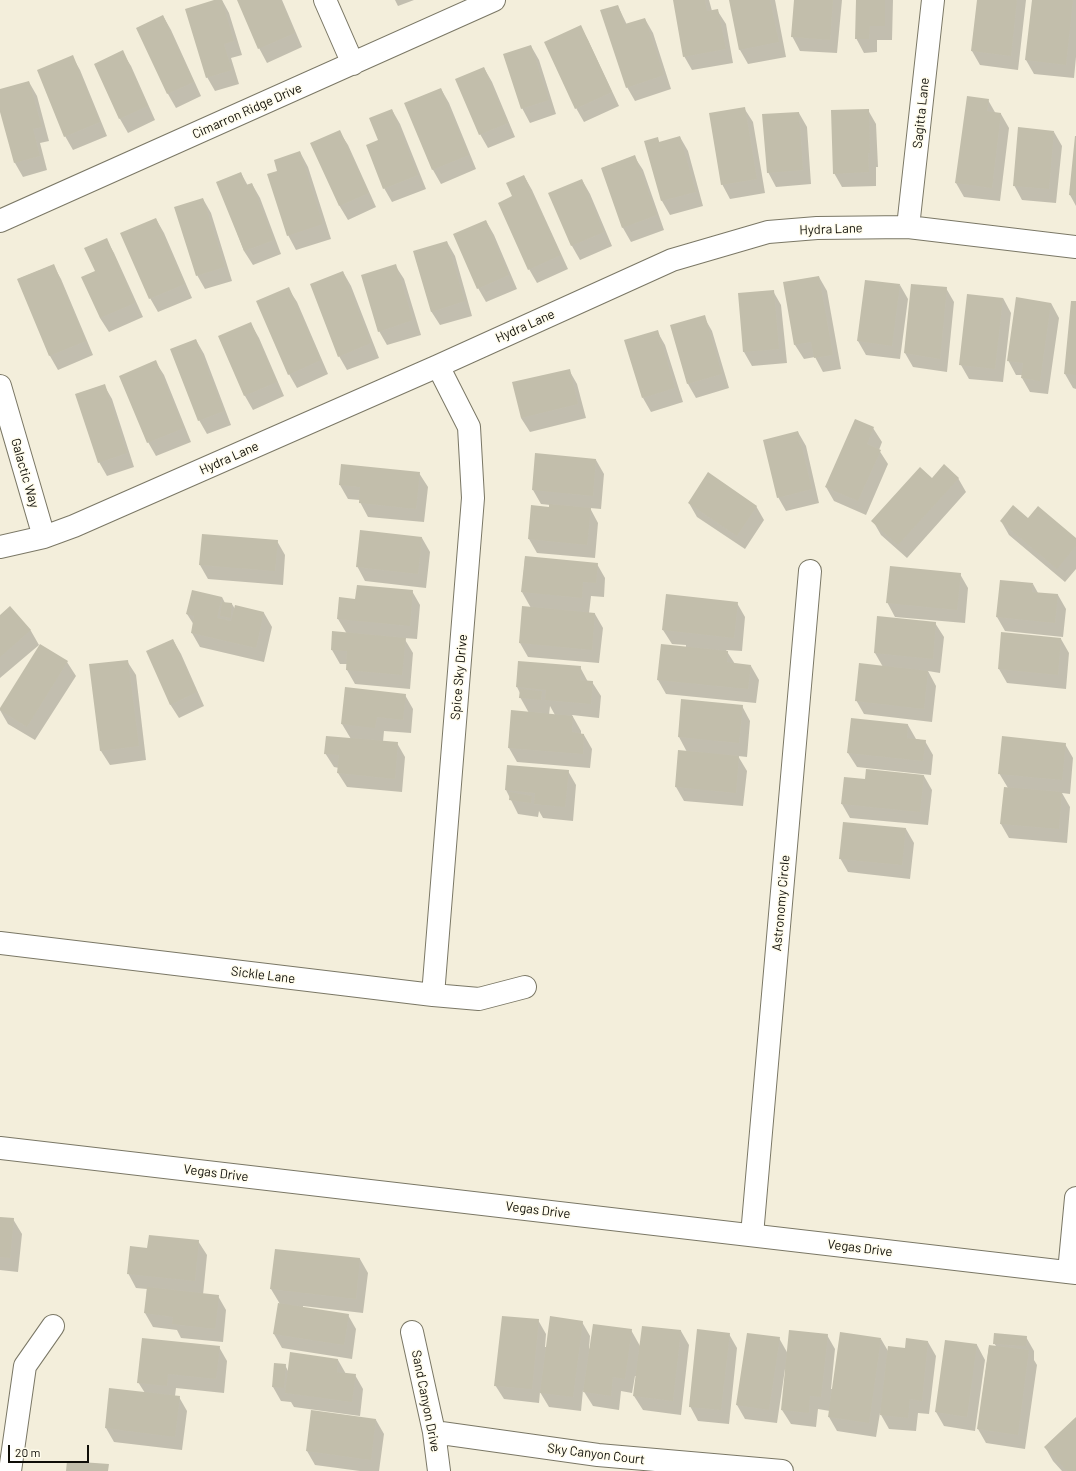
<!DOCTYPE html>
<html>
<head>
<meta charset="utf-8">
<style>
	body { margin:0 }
	#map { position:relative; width:1076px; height:1471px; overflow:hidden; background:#f3eedb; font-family:Barlow,sans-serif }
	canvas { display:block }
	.scale { position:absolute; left:8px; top:1445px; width:81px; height:18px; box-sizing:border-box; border:2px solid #0f0e08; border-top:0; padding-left:5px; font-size:12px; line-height:14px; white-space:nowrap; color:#0f0e08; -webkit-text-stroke:3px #fffcec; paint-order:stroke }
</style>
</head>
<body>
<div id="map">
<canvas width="1076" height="1471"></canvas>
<div class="scale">20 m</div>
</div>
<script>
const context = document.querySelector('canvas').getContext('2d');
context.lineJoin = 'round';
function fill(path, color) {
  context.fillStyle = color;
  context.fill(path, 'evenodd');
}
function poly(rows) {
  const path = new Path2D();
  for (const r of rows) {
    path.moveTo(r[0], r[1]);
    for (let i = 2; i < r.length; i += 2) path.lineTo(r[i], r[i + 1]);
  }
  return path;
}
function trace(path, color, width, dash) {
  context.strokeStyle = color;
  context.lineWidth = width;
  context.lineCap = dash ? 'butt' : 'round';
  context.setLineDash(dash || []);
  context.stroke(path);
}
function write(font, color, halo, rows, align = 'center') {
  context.font = font + ' Barlow,sans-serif';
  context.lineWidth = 3;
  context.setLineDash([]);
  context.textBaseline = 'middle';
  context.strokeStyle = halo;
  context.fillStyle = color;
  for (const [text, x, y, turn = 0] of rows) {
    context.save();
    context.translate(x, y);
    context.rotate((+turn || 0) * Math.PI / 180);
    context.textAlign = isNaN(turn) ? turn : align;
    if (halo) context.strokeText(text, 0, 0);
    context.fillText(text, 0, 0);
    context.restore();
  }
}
const shadow = poly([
	[217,0,222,0,229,13,242,55,231,58,239,84,215,91,207,77],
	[238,0,282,0,302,47,267,63,259,48],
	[395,0,414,0,398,6],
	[674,0,709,0,712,11,717,10,726,24,733,63,692,70,684,56],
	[730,0,775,0,786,57,748,64,740,50],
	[795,0,842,0,837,53,800,51,792,36],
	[857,0,893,0,892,40,877,40,877,52,864,53,856,38],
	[978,0,1026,0,1018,70,980,65,972,51],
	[1033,0,1076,0,1076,57,1074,78,1034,74,1026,60],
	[618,6,627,25,645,19,653,33,671,89,635,101,627,87],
	[163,16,171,30,201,96,176,108,168,94,137,28],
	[580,26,588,40,619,106,584,122,576,108],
	[531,46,539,60,556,114,530,123,522,108],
	[122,52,131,66,155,120,128,133,120,119,95,64],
	[72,56,80,70,107,136,73,150,65,136],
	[484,68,492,82,515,137,488,148,480,134],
	[29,82,37,96,49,141,40,143,47,170,23,177,15,163,0,109,0,90],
	[441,89,449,103,476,169,441,184,433,170,406,103],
	[988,100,996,114,1001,114,1009,128,1000,201,964,197,956,183],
	[744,108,753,122,765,193,730,199,722,184],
	[392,110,400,124,426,189,392,202,384,188],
	[868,110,876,124,878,167,876,167,876,186,842,187,834,173],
	[799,113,807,127,811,184,776,187,768,172],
	[339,131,348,145,376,207,348,220,339,205],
	[1054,132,1062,146,1056,203,1022,200,1014,185],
	[1076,136,1076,206,1070,195],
	[680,137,688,151,703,206,670,215,662,201,657,138,660,143],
	[300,152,308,167,331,239,296,250,288,235,279,171],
	[634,156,643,170,664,230,631,242,623,228,602,168],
	[241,173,248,186,252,184,260,198,281,254,253,265,244,251,218,182],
	[524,176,532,190,568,269,537,283,529,269,513,197],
	[582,180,590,194,612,246,580,260,572,246,550,193],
	[203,199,211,213,232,281,205,289,197,275],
	[156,219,164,233,192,298,158,312,150,298],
	[486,221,494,235,517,289,486,302,478,288],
	[106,239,114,253,143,317,109,332,100,318,96,272],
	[447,242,455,256,472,316,440,325,431,311],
	[53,265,61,279,93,355,58,370,50,356,18,279],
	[395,265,404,279,421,335,387,345,379,331],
	[343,272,351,286,379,358,347,370,339,356],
	[819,277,827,291,841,369,823,372,815,357,804,359,795,345,784,283],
	[900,285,908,299,900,359,866,355,858,341],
	[912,285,946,288,954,302,947,372,913,367,905,353],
	[288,288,297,302,328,374,297,388,289,374],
	[773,291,781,305,787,363,752,366,744,352,739,294],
	[1003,298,1011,313,1003,382,969,379,961,365],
	[1076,302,1076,389,1073,388,1065,374],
	[1051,303,1059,318,1048,394,1030,392,1022,378,1022,375,1016,375,1008,360],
	[704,317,712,331,729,388,696,398,688,384,672,326],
	[251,324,259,338,284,396,253,410,245,396,219,337],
	[657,331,665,345,683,402,651,412,643,398],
	[196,340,204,354,231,425,207,434,199,420],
	[155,361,164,375,191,442,156,456,148,442],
	[569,370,577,384,586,418,530,432,521,418],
	[104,385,112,399,134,467,107,476,99,462],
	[873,428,882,442,879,450,888,464,866,515,834,501,826,487],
	[798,432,806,446,819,503,786,511,778,497],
	[596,460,604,474,601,509,590,508,598,523,595,558,537,553,529,539,549,508,550,505,541,504,533,490],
	[419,473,428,487,424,522,368,517,360,502,360,500,348,499,340,485],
	[958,478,966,492,907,558,881,535,873,521,932,479],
	[689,503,756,506,764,520,745,549,697,517],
	[1028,519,1076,540,1076,569,1065,582,1009,535,1001,521],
	[422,538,430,552,426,588,365,581,357,566],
	[277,541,285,555,283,585,208,579,200,565],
	[525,557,597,564,605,578,604,597,591,596,589,613,595,614,603,628,599,663,528,657,520,643,531,608,522,592],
	[960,574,968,588,965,623,895,617,887,602],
	[1033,584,1038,593,1058,595,1066,609,1063,637,1005,631,997,617],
	[412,591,420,605,417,639,404,638,413,653,410,689,355,684,347,670,347,664,340,664,332,650,347,634,338,619,356,600],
	[222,597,225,603,232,604,235,609,264,613,272,627,264,662,200,647,192,633,194,625,187,614],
	[737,603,745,617,742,651,726,650,735,664,751,666,759,680,756,703,666,694,658,680,686,647,686,645,672,644,663,630],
	[10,607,31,631,39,645,0,678,0,616],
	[878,617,935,623,944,637,940,673,928,671,936,686,932,722,864,714,856,700,883,667,875,653],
	[1061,639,1069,653,1066,689,1007,683,999,669],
	[173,640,181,654,204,706,179,718,170,704],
	[127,661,136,675,146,760,110,765,101,751,91,665],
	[67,662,76,676,35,740,8,724,0,710],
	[580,667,588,682,592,682,601,696,599,718,572,715,581,731,581,734,584,735,592,749,590,768,517,762,509,748,529,713,520,697,520,693,517,687],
	[550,706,555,715,549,715],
	[405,695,413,709,411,733,384,731,383,742,397,743,405,757,402,792,347,787,338,773,339,768,334,767,325,753,351,739,342,724],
	[742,706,750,721,747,757,738,756,747,771,743,806,684,801,676,787,687,752,679,737],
	[908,725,916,739,925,741,933,755,931,775,857,767,848,753],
	[1065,744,1073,758,1070,794,1062,793,1070,807,1067,843,1009,838,1001,824,1008,788,999,773],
	[568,771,576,785,573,821,543,818,539,811,538,817,518,814,506,790],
	[924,776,932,790,928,825,850,818,842,804,866,780],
	[906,829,914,843,910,879,848,872,840,858],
	[0,1218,13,1219,22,1234,18,1272,0,1270],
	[198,1241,207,1255,203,1295,218,1296,226,1310,223,1342,181,1338,177,1330,153,1327,145,1313,147,1289,136,1288,128,1273,148,1249],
	[276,1250,360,1259,368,1273,363,1313,303,1306,303,1308,348,1315,356,1329,352,1359,282,1348,274,1334,280,1304,271,1289],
	[538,1320,546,1334,545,1347,547,1347,582,1322,590,1336,589,1348,590,1349,631,1330,640,1346,681,1331,689,1345,681,1415,643,1410,634,1396,637,1376,635,1376,632,1393,621,1391,619,1410,593,1406,583,1390,581,1411,549,1407,540,1392,539,1403,504,1399,495,1385],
	[729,1334,737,1348,729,1424,698,1421,690,1406],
	[827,1335,835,1349,831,1389,833,1389,881,1339,888,1351,906,1349,928,1342,936,1356,929,1414,918,1413,916,1431,889,1429,880,1413,876,1437,837,1431,829,1417,830,1411,818,1409,816,1427,791,1424,782,1410,787,1369,785,1369,777,1423,745,1419,737,1405,779,1338,788,1354],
	[1026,1337,1034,1351,1034,1360,1037,1365,1025,1449,986,1443,978,1429,989,1346,996,1346,994,1343],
	[946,1341,977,1345,985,1360,975,1431,944,1426,936,1412],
	[219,1347,227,1361,224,1393,176,1388,175,1396,179,1397,187,1411,182,1450,114,1442,106,1428,110,1389,145,1393,138,1382],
	[338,1360,346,1374,355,1375,363,1389,360,1416,294,1407,291,1402,281,1401,273,1387,285,1365,288,1371],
	[1076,1418,1076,1471,1062,1471,1053,1461,1045,1447],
	[376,1420,384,1434,379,1471,360,1471,315,1465,307,1451]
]);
const building = poly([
	[214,0,222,0,234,41,224,44,232,70,206,78,185,9],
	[237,0,281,0,295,33,258,49],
	[673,0,705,0,707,11,718,9,726,49,683,57],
	[729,0,770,0,779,42,739,50],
	[794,0,833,0,830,40,791,37],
	[856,0,885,0,885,26,870,26,869,39,855,39],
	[977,0,1017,0,1011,56,971,51],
	[1032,0,1073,0,1066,65,1025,60],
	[618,5,625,24,645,18,664,75,626,88,600,10],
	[163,15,194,82,167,94,136,28],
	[581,25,612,92,575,109,544,42],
	[531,45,549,100,521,109,503,54],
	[123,50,148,106,119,119,94,64],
	[73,55,100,122,64,137,37,70],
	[484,67,508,123,479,135,455,79],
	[29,81,42,127,33,129,40,156,14,163,0,112,0,89],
	[441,88,469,155,432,170,404,103],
	[967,96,989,99,987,111,1001,113,992,188,955,183],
	[745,107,757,179,721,185,709,113],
	[392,109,418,175,383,189,366,145,378,140,369,118],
	[869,109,870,153,868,153,869,172,833,174,831,110],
	[799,112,803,170,767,173,762,114],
	[1018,127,1054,131,1049,189,1013,186],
	[340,130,369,193,339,206,310,143],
	[680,136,696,192,661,201,644,141,658,137,659,142],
	[1075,136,1076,136,1076,196,1069,195],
	[300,151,323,224,287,236,267,174,277,171,274,160],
	[635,155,657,215,622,228,601,168],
	[241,172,246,185,252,183,274,240,244,251,216,182],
	[524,175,561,255,528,270,498,203,512,196,506,183],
	[582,179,604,232,571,246,548,193],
	[203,198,225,267,196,276,174,207],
	[156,218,185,284,149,299,120,233],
	[486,220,509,275,477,289,453,234],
	[107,238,135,303,100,318,81,277,95,271,84,248],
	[447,241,465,301,431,312,413,251],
	[54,264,86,341,49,356,17,279],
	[396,264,413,320,378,332,361,275],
	[343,271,371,343,338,357,310,284],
	[819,276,833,355,814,358,811,342,794,345,783,282],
	[865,280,900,284,892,346,857,341],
	[911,284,947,287,940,359,904,353],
	[289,287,321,360,288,375,256,301],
	[774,290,779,349,743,352,738,293],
	[967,294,1003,298,995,369,959,365],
	[1016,297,1051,303,1040,381,1021,378,1023,363,1007,361],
	[1071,301,1076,301,1076,375,1064,374],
	[705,315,722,374,687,384,670,325],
	[251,322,277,382,244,396,218,336],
	[658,330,675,388,642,398,624,340],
	[196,339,224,411,198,421,170,349],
	[156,360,184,428,147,443,119,376],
	[570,369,578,404,521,418,512,382],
	[105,384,127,453,98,463,75,394],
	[855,419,874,427,867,444,881,450,858,501,825,487],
	[798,431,812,489,777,498,763,440],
	[535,453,596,459,593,496,532,490],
	[341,464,420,472,416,509,359,503,360,487,339,485],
	[944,464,959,478,898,545,871,521,920,467,932,478],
	[708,472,757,506,737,536,688,503],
	[549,504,591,508,587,545,528,539,531,505,549,507],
	[1013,505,1028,518,1038,506,1076,538,1076,546,1057,569,1000,521],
	[360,530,422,537,418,574,356,567],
	[202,534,278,540,275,571,199,565],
	[525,556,598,563,596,583,583,582,582,598,521,592],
	[890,566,961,573,957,610,886,603],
	[1000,580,1033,583,1032,592,1058,594,1055,623,996,617],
	[357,585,413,590,410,626,337,619,339,597,355,599],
	[192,590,222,597,217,618,231,621,235,605,264,612,256,648,191,633,194,616,186,614],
	[666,594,738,602,734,638,662,630],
	[222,602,232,603,231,618,220,616],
	[10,606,31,630,0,657,0,615],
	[522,606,595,613,592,650,519,643],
	[877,616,936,622,933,659,874,653],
	[332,631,406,638,402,675,346,670,347,651,331,650],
	[1001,632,1061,638,1058,675,998,669],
	[173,639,197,692,170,705,146,651],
	[40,644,68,661,27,727,0,710,0,708],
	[661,644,728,651,727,662,751,665,748,689,657,680],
	[128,660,139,746,100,751,89,664],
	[518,661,581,666,580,680,593,681,591,704,545,700,546,690,516,687],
	[859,663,928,671,924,709,855,701],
	[345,687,406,694,403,720,377,717,375,728,341,724],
	[520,689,542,691,541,700,519,698],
	[681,699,743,705,739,743,678,737],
	[511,710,573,716,572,732,584,734,583,754,508,748],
	[851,718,908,724,907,738,926,740,923,761,847,753],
	[326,736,398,742,395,779,337,773,339,755,324,754],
	[1002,736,1066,743,1062,780,998,774],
	[678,750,739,756,736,793,675,787],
	[507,765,569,770,565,807,534,804,535,793,505,790],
	[866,769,924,775,920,812,841,804,844,777,865,779],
	[1004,787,1062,792,1059,829,1000,824],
	[510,792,532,796,531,803,509,800],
	[843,822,906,828,902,865,839,859],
	[0,1217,14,1218,10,1258,0,1257],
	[149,1235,199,1240,195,1281,127,1274,130,1246,147,1248],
	[275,1249,360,1258,356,1299,270,1289],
	[147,1287,219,1295,215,1329,172,1324,173,1317,144,1313],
	[278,1303,349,1314,344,1345,273,1334],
	[502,1316,539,1319,532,1389,494,1386],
	[550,1316,583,1321,573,1397,540,1393],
	[593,1324,632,1329,625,1379,613,1377,611,1396,583,1392],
	[642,1326,681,1330,673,1401,633,1396],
	[697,1329,730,1333,721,1410,689,1407],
	[789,1330,828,1334,821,1397,810,1396,809,1413,781,1410],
	[840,1332,881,1338,869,1423,828,1417],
	[747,1333,780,1337,769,1410,736,1405],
	[994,1333,1027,1336,1026,1346,993,1344],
	[142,1338,220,1346,216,1379,168,1374,167,1386,137,1383],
	[906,1338,928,1341,922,1401,910,1399,908,1418,880,1415,888,1346,905,1348],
	[945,1340,977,1344,967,1417,935,1412],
	[989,1345,1029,1350,1018,1435,977,1429],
	[290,1352,338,1359,337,1372,356,1374,352,1402,285,1393],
	[274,1363,286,1364,284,1388,272,1387],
	[109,1388,180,1396,175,1437,105,1428],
	[311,1410,376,1419,371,1460,306,1451],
	[1076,1417,1076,1471,1067,1471,1044,1447],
	[67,1461,109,1464,108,1471,66,1471]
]);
const minor = poly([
	[325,0,353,64],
	[0,221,494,0],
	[908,227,933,0],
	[0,386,44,537],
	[0,547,44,537,74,526,438,366,672,260,768,232,817,228,908,227,1076,247],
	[0,943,433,995,479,999,525,987],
	[433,995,473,498,469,427,438,366],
	[752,1235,810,571],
	[1069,1272,1076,1198],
	[412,1332,434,1432,439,1471],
	[434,1432,598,1455,782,1471],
	[10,1471,25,1366,53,1326]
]);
const secondary = poly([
	[0,1148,1076,1273]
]);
const streetNames = [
	["Cimarron Ridge Drive",247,111,-24],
	["Sagitta Lane",921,113,-84],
	["Hydra Lane",831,229,-2],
	["Hydra Lane",525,326,-24],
	["Hydra Lane",229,458,-24],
	["Galactic Way",25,473,74],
	["Spice Sky Drive",459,677,-85],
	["Astronomy Circle",781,903,-85],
	["Sickle Lane",263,975,7],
	["Vegas Drive",216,1173,7],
	["Vegas Drive",538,1210,7],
	["Vegas Drive",860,1248,7],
	["Sand Canyon Drive",426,1401,79],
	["Sky Canyon Court",596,1454,7]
];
fill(shadow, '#0003');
fill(building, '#c2beab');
trace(minor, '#7a7765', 24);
trace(secondary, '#7a7765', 24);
trace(minor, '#fff', 22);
trace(secondary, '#fff', 22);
write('13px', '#0f0e08', '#fffcec', streetNames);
</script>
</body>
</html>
